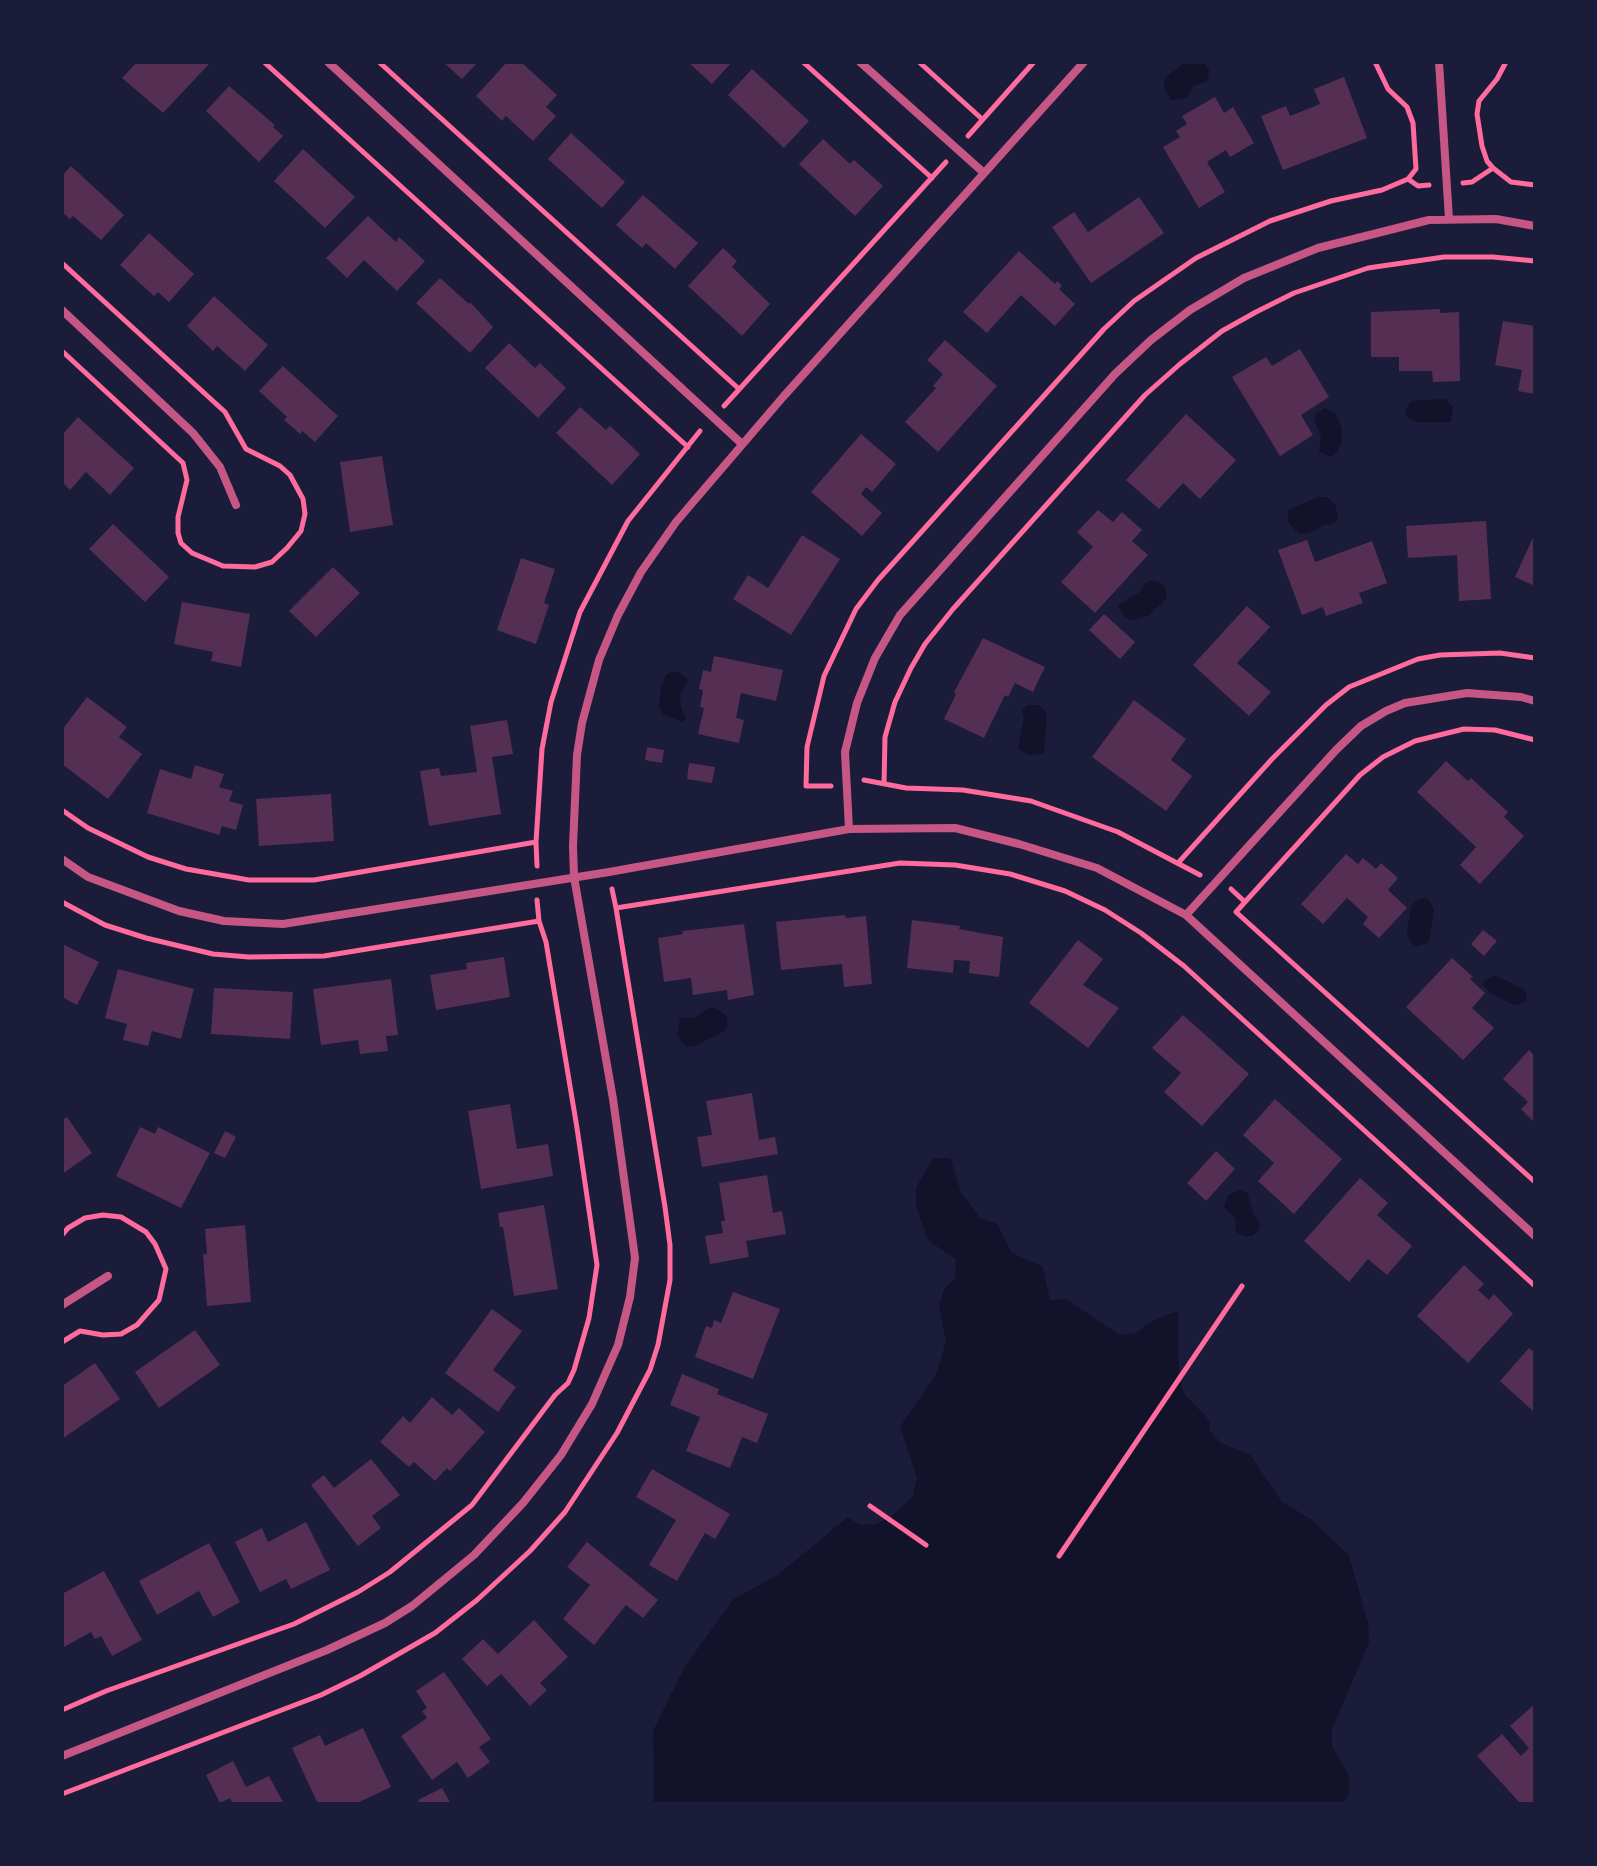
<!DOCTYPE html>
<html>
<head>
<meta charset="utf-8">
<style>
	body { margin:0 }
	#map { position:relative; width:1597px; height:1866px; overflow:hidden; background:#1b1b3a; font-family:Jost,sans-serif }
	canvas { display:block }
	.frame { position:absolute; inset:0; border:64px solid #1b1b3a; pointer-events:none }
</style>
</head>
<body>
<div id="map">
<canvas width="1597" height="1866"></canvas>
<div class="frame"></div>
</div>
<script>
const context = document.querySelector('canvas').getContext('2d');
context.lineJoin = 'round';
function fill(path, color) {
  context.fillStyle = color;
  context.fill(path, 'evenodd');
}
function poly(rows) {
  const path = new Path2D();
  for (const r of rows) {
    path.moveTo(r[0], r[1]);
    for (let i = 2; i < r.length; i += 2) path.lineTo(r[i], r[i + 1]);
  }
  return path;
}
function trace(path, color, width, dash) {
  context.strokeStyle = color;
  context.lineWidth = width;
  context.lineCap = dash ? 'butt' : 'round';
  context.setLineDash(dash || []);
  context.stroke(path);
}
const water = poly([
	[1185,62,1204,62,1209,69,1208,81,1193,86,1188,98,1171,100,1164,89,1164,79],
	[1445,399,1453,407,1451,422,1417,422,1406,416,1405,410,1411,401],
	[1325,408,1335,413,1342,429,1341,443,1338,451,1331,457,1319,451,1321,436,1315,422,1315,414],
	[1319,497,1326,497,1335,504,1338,519,1332,524,1324,525,1309,533,1299,534,1287,521,1289,509],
	[1150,580,1159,582,1165,587,1167,596,1165,600,1148,616,1133,620,1125,618,1118,605,1140,592,1144,584],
	[672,672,680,673,689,680,680,695,681,708,686,719,682,722,663,714,659,707,661,687,666,675],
	[1027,705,1039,705,1047,713,1044,752,1041,754,1028,755,1018,748,1024,718,1022,711],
	[1424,898,1429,900,1434,909,1430,937,1428,943,1417,946,1412,944,1407,934,1411,906,1418,899],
	[1495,975,1525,990,1527,998,1524,1003,1513,1005,1491,993,1483,985,1484,981],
	[714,1007,727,1016,727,1026,724,1031,693,1047,686,1047,677,1035,680,1019,682,1017,696,1018,707,1009],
	[933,1158,950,1158,961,1192,981,1219,997,1224,1012,1253,1043,1267,1050,1300,1066,1299,1120,1335,1136,1333,1148,1323,1178,1311,1179,1381,1186,1396,1209,1420,1210,1431,1221,1443,1250,1455,1282,1502,1312,1520,1349,1556,1368,1623,1369,1642,1332,1729,1332,1746,1349,1776,1349,1793,1343,1804,654,1804,653,1731,685,1666,734,1599,779,1574,848,1517,860,1525,876,1524,890,1518,913,1496,917,1478,900,1427,937,1373,946,1341,939,1306,944,1289,955,1278,956,1260,928,1240,916,1206,916,1188],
	[1241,1189,1247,1193,1254,1215,1260,1224,1258,1231,1252,1236,1244,1236,1235,1231,1236,1224,1234,1217,1224,1207,1228,1195]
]);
const building = poly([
	[137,62,207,62,209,64,163,113,122,78],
	[443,62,478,62,462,79],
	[507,62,521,62,557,95,546,107,556,116,533,141,506,116,502,121,476,96],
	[688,62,732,62,712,84],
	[752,69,809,121,784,148,728,95],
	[1344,77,1367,138,1283,170,1261,116,1286,106,1290,116,1320,104,1314,89],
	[229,86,275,125,273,127,283,136,259,162,206,111],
	[1215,97,1224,113,1233,107,1254,143,1230,157,1226,150,1207,162,1225,192,1199,208,1163,147,1180,137,1176,131,1187,124,1182,116],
	[571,133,625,182,602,208,548,159],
	[823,139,850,164,854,160,883,186,855,216,799,164],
	[303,149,355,197,325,228,274,181],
	[71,166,124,215,101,240,73,216,70,219,62,212,62,176],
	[643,195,698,243,675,269,646,243,642,248,616,225],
	[1139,197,1164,233,1091,283,1052,227,1074,212,1088,232],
	[368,216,396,242,399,237,425,261,397,291,364,260,347,278,326,258],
	[149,233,194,274,169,302,158,292,154,296,120,265],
	[723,248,737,261,732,267,770,304,742,336,688,286],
	[1019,251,1055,284,1057,281,1062,286,1059,289,1075,304,1055,326,1021,295,987,333,963,312],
	[440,278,469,304,470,302,493,327,470,353,416,303],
	[214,296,268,345,245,371,217,346,213,351,187,326],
	[1440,309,1440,313,1459,312,1460,381,1433,382,1432,371,1399,371,1399,357,1371,357,1371,312],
	[1503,321,1535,326,1535,394,1518,391,1522,370,1495,365],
	[945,340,997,386,938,452,905,422,936,388,933,386,943,374,927,360],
	[509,343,535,368,540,363,566,388,538,418,485,368],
	[1300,349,1329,397,1301,415,1313,435,1280,456,1232,377,1266,357,1272,366],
	[283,366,338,416,315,442,302,431,300,434,284,420,287,417,259,391],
	[580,407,606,430,610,426,640,454,612,485,556,433],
	[1186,414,1236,460,1200,499,1183,483,1159,509,1126,480],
	[78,417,134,468,110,495,86,472,70,490,62,482,62,435],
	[861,434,896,464,872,492,866,487,861,494,882,513,862,536,811,492],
	[382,456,393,525,350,532,340,462],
	[1098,510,1113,522,1122,512,1142,530,1132,541,1148,555,1095,613,1061,582,1093,547,1077,532],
	[1486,521,1491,599,1459,601,1457,555,1408,558,1406,526],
	[113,524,169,577,145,602,89,549],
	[1535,533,1535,586,1515,577],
	[802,535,840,559,791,635,733,599,748,575,768,588],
	[1307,540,1315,562,1372,541,1387,583,1359,593,1363,603,1326,616,1323,607,1302,615,1278,550],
	[521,558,555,569,544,603,549,605,536,644,497,630],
	[333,567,360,593,316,637,289,611],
	[182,602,250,614,241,667,211,661,213,652,174,644],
	[1247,606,1270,627,1237,663,1271,692,1249,716,1193,665],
	[1104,614,1135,642,1120,659,1089,630],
	[983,638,1045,667,1033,692,1015,683,1008,697,1005,695,984,738,944,719,956,694,954,692],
	[714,656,783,670,776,701,741,693,736,718,744,720,739,743,698,734,704,708,700,707,703,690,699,689,703,670,711,672],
	[87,697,127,727,119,737,142,754,108,799,62,764,62,730],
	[1134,700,1186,739,1171,760,1192,776,1166,811,1092,757],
	[507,720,513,754,492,757,501,814,429,826,420,771,439,768,441,776,477,772,470,726],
	[647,747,664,750,662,763,645,760],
	[1446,761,1468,781,1471,778,1508,812,1504,817,1524,836,1480,884,1460,865,1476,847,1417,792],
	[689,763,715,767,712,783,687,779],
	[195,765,224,774,219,787,233,791,229,801,243,805,236,830,222,826,219,835,147,813,160,769,191,779],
	[331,794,334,841,259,846,256,799],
	[1346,854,1358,864,1363,858,1376,869,1381,863,1398,878,1388,890,1407,908,1379,938,1363,924,1368,917,1347,898,1323,924,1301,904],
	[845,915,846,918,866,916,872,984,844,987,842,964,781,970,776,922],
	[912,920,960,926,959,929,1003,937,999,977,969,973,970,961,954,960,953,973,907,968],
	[744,924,754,995,728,1000,727,990,693,995,691,978,664,982,658,938,683,934,682,931],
	[1483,930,1497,941,1484,956,1471,944],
	[1078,940,1103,959,1083,985,1119,1008,1088,1048,1029,1003],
	[62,944,99,962,77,1005,62,997],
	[504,957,510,997,436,1010,430,975,467,969,466,963],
	[1452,958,1473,977,1470,979,1485,993,1472,1008,1494,1028,1463,1060,1406,1007],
	[118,969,194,989,181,1039,152,1031,148,1046,123,1040,127,1024,105,1018],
	[391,979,398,1035,386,1036,388,1051,360,1054,358,1040,321,1045,313,989],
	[214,988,293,992,290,1039,211,1034],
	[1183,1015,1249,1074,1202,1126,1164,1092,1181,1073,1152,1048],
	[1529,1050,1535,1056,1535,1123,1521,1109,1528,1102,1503,1079],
	[752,1093,759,1140,775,1137,778,1154,702,1167,697,1137,712,1135,706,1101],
	[1275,1099,1342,1159,1294,1214,1258,1181,1274,1163,1243,1135],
	[510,1104,517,1149,548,1144,553,1176,481,1189,468,1111],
	[67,1117,92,1153,62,1174,62,1120],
	[140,1127,155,1134,158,1127,210,1153,181,1208,116,1176],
	[225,1131,236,1137,225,1158,214,1153],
	[1216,1151,1235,1169,1206,1201,1187,1183],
	[767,1175,773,1213,782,1211,786,1234,746,1241,749,1257,710,1264,705,1236,723,1233,721,1221,725,1221,719,1183],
	[1360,1178,1388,1203,1377,1215,1412,1246,1387,1275,1368,1259,1349,1282,1304,1241],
	[544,1205,558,1289,514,1296,503,1227,500,1227,498,1213],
	[245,1225,251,1302,207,1306,203,1254,207,1254,205,1229],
	[1464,1265,1484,1284,1478,1290,1489,1300,1494,1294,1513,1314,1468,1363,1417,1316],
	[733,1292,780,1309,753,1379,695,1357,706,1326,712,1328,714,1320,721,1323],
	[492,1309,522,1331,493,1370,516,1387,498,1412,445,1373],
	[195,1330,220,1365,159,1408,135,1372],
	[1529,1348,1535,1353,1535,1413,1500,1381],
	[95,1363,120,1399,62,1439,62,1386],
	[682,1374,719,1389,717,1394,768,1414,757,1443,742,1437,730,1468,686,1451,700,1417,670,1405],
	[432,1397,452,1415,459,1408,485,1432,450,1471,447,1468,435,1481,414,1462,409,1467,380,1442,403,1416,410,1423],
	[371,1459,400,1495,372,1516,381,1528,358,1546,311,1485,324,1475,334,1488],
	[652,1469,730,1514,715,1539,705,1533,677,1581,649,1565,676,1520,636,1497],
	[306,1522,330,1570,291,1589,286,1579,260,1592,235,1542,262,1528,268,1542],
	[587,1542,658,1600,643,1618,626,1605,594,1645,563,1619,590,1585,567,1567],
	[209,1543,240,1602,213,1617,199,1591,157,1615,139,1581],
	[104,1571,142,1640,112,1656,101,1636,95,1639,91,1632,64,1647,62,1594],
	[534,1620,568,1657,540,1683,547,1690,530,1706,501,1674,487,1686,462,1659,483,1639,498,1654],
	[444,1672,491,1739,479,1747,490,1762,468,1778,457,1762,432,1780,401,1736,427,1718,422,1711,427,1708,416,1691],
	[1535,1704,1535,1801,1531,1804,1521,1804,1477,1756,1502,1734,1521,1756,1529,1748,1510,1726],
	[363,1728,391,1787,355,1804,318,1804,292,1748,320,1735,325,1746],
	[233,1761,246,1787,269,1776,284,1804,233,1804,230,1798,220,1803,206,1775],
	[442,1788,451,1804,420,1804,418,1800]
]);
const path = poly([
	[264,62,688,447],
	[379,62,739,389],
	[803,62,932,178],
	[919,62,982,119],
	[1375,62,1388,89,1407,107,1413,123,1416,169,1408,179],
	[968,136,1034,62],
	[1493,168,1487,161,1482,146,1477,114,1479,101,1497,79,1506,62],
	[1463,183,1472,182,1493,168,1511,182,1535,185],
	[62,263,225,412,246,449,280,466,290,475,303,499,305,514,301,531,287,548,272,562,255,567,223,566,192,553,181,543,178,533,178,517,187,480,183,463,62,351],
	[724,406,946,162],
	[864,780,906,788,963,790,1031,801,1118,832,1200,875],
	[884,784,885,737,895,702,911,668,925,644,953,609,1145,395,1180,364,1222,331,1256,312,1294,293,1368,268,1444,257,1493,257,1535,261],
	[831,786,806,786,807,747,824,676,856,609,878,580,1104,329,1134,301,1196,258,1270,221,1331,201,1382,190,1408,179,1418,186,1429,185],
	[62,810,88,828,148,857,186,869,249,880,314,880,536,842,537,866],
	[536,842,542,749,551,702,580,612,628,521,700,431],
	[1178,863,1272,759,1326,705,1349,687,1418,659,1440,655,1500,653,1535,658],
	[612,889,616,908,900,863,955,865,1010,874,1065,891,1105,910,1141,933,1184,966,1535,1286],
	[1231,889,1245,902,1236,912,1535,1182],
	[62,902,105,925,146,938,213,954,249,957,324,956,539,921],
	[1245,902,1360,775,1383,757,1415,741,1464,729,1495,730,1535,740],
	[62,1235,68,1228,85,1218,103,1215,121,1217,146,1232,155,1244,166,1269,159,1300,137,1325,121,1334,103,1335,80,1331,62,1342],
	[870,1506,926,1545],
	[1059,1556,1242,1286],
	[62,1710,106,1691,294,1624,358,1592,390,1572,472,1505,555,1395,568,1383,574,1370,589,1318,597,1265,577,1128,546,942,539,921,537,900],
	[62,1794,321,1695,360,1676,435,1633,477,1600,530,1551,565,1512,617,1433,650,1370,658,1345,670,1280,670,1245,665,1207,616,908]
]);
const minor = poly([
	[328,62,742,444],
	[860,62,984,173],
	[1439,62,1449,219],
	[62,310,193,433,220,467,236,505],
	[849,829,845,752,857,703,875,658,900,615,1115,374,1151,340,1190,310,1244,278,1318,248,1429,220,1496,219,1535,226],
	[62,859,88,877,179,911,224,921,283,924,609,872,849,829,955,828,1019,844,1097,868,1186,915,1535,1236],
	[1186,915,1336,750,1361,726,1386,711,1405,703,1467,693,1521,697,1535,701],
	[62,1305,108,1276],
	[62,1756,327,1650,385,1623,412,1606,474,1555,523,1503,561,1455,592,1404,618,1345,630,1297,635,1258,613,1099,574,877,573,846,577,755,582,723,599,660,618,615,641,572,676,522,783,397,1084,62]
]);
fill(water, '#12122b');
fill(building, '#542f53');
trace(path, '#ff6b9d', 5);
trace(minor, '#c65784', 8);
</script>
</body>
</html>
